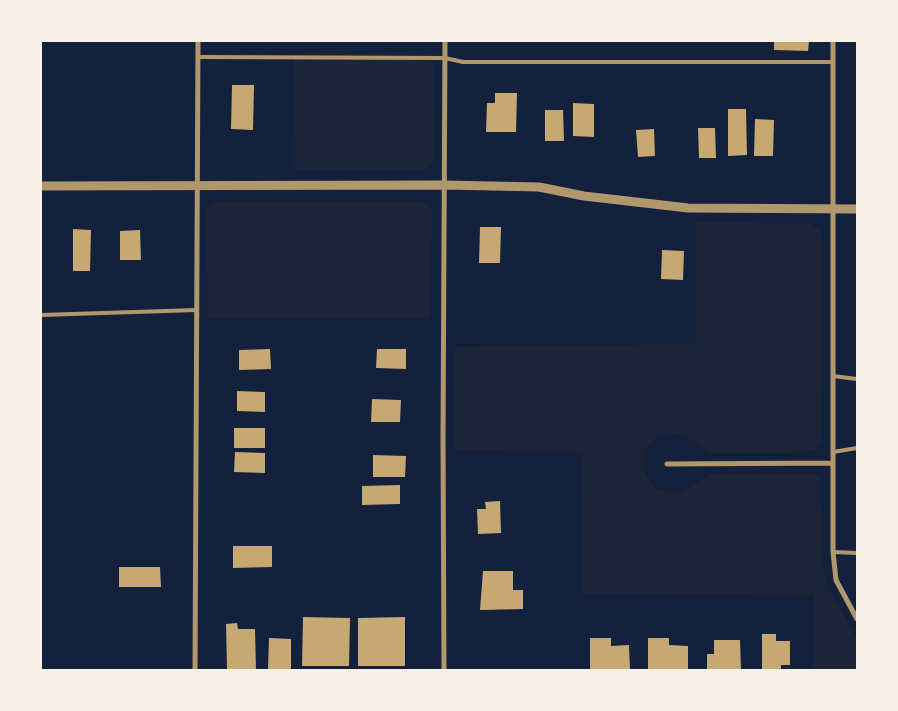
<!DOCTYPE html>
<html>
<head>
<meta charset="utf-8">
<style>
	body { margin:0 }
	#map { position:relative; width:898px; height:711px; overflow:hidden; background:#14213d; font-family:"IBM Plex Sans",sans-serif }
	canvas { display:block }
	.frame { position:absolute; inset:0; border:42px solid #f6f1e7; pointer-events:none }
</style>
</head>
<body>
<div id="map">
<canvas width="898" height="711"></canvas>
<div class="frame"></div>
</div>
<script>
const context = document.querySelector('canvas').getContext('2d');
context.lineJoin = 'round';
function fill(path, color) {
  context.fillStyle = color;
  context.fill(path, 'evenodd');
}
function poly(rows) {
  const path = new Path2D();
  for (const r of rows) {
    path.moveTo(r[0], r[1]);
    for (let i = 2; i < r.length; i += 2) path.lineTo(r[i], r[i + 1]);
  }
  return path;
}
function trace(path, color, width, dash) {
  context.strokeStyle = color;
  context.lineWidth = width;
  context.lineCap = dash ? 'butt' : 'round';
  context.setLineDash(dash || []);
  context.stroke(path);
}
const green = poly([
	[294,54,433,54,434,152,431,164,425,169,292,169],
	[217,201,419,201,428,204,432,211,430,319,208,318,206,215,209,205],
	[696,222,811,224,818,228,822,238,821,441,816,450,799,453,711,453,690,439,671,432,653,439,644,453,645,474,656,489,680,493,711,474,811,473,820,477,823,568,829,589,857,639,857,670,813,670,814,596,581,593,582,453,454,450,455,347,696,344]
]);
const building = poly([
	[774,41,809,41,808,51,774,50],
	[232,85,254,85,253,130,231,129],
	[495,93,517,93,516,132,486,132,487,103,495,103],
	[573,103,594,104,594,137,573,136],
	[728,109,746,109,747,155,728,156],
	[545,110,563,110,564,141,545,141],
	[755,119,774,120,773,156,754,156],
	[698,128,715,128,716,158,699,158],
	[654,129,655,156,638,157,636,130],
	[480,227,501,227,500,263,479,263],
	[73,229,91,230,90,271,73,271],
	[140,230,141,260,120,260,120,231],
	[662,250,684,251,683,280,661,279],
	[270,349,271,369,239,370,239,350],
	[377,349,406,349,406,369,376,368],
	[237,391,265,392,265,412,237,411],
	[372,399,401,400,400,422,371,422],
	[234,428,265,428,265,448,234,448],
	[235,452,265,453,265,473,234,472],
	[373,455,406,456,405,477,373,477],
	[400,485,400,504,362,505,362,486],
	[500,501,501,533,478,534,477,509,486,509,485,502],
	[233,546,272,546,272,567,233,568],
	[119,567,160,567,161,587,119,587],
	[483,571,513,571,513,590,523,590,523,609,480,610],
	[303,617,350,618,349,666,302,666],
	[405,617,405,666,358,666,358,618],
	[237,623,238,629,255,629,256,670,227,670,226,624],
	[762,634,776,634,776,641,790,641,790,665,781,665,781,670,762,670],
	[269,638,291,639,291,670,268,670],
	[590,638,611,638,611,646,629,645,630,670,590,670],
	[648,638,669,638,669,645,688,646,688,670,648,670],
	[714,640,740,640,741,670,707,670,707,654,714,654]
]);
const service = poly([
	[198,57,445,58,463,62,833,62],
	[41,315,197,310],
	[833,376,857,379],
	[833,452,857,448],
	[833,552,857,553]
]);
const minor = poly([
	[833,41,833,552,836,580,857,619],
	[667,464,833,463],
	[195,670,198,41],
	[444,670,443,437,445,41]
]);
const tertiary = poly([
	[41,186,444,185,539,187,584,196,688,208,857,209]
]);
fill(green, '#1d2539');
fill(building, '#c6a872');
trace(service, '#b1986c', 4);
trace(minor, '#b1986c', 5);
trace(tertiary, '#b1986c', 9);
</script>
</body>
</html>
